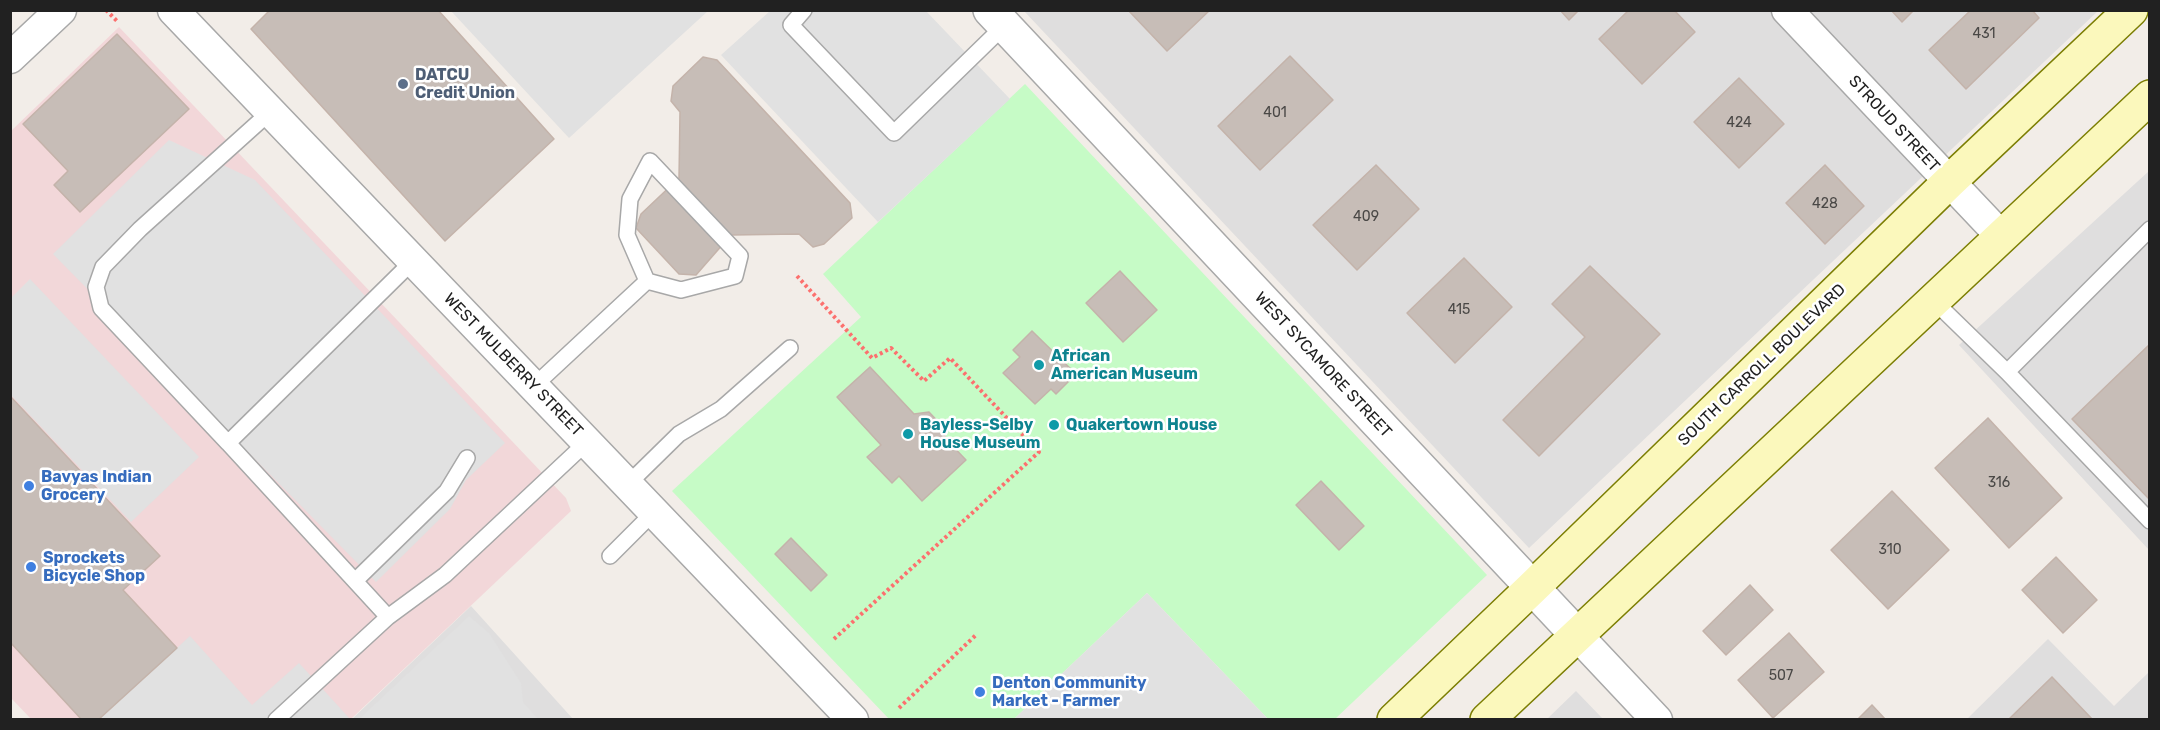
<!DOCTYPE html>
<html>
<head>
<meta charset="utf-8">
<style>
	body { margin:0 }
	#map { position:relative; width:2160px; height:730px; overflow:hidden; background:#f2ede8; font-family:Rubik,sans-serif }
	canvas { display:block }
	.frame { position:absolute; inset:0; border:12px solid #212121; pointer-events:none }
</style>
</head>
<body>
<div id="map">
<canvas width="2160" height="730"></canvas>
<div class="frame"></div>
</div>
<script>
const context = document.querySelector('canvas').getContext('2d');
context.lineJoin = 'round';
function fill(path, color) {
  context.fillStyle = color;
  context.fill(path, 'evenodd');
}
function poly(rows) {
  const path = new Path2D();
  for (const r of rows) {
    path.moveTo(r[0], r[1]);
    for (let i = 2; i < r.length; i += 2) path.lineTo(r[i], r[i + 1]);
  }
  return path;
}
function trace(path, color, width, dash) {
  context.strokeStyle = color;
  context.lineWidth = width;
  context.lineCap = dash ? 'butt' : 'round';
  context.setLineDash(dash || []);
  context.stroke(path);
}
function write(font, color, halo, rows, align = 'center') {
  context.font = font + ' Rubik,sans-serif';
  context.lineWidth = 5;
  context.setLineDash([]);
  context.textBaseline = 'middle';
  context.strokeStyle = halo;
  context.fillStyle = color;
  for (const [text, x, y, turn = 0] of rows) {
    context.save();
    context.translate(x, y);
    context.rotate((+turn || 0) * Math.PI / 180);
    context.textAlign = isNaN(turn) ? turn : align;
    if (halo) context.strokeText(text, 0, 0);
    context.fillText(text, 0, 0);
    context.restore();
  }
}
const residential = poly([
	[1024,11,2098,11,1529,548],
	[2149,171,2149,550,1959,345],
	[471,606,573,719,351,720],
	[2048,639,2114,706,2149,672,2149,719,1966,720],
	[1576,691,1603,719,1547,719]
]);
const commercial = poly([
	[119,27,566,498,571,511,351,719,31,719,11,698,11,131]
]);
const park = poly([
	[1025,84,1487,575,1335,719,1268,719,1147,593,1014,719,889,719,672,491,861,317,823,274]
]);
const parking = poly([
	[451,11,708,11,569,138],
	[770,11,926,11,1010,99,878,222,721,55],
	[169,140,255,180,505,443,466,480,450,509,376,582,53,254],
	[30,279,199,457,131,522,11,395,11,298],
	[1147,593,1268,719,1014,719],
	[469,616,489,633,521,683,523,702,538,719,359,719],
	[190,636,252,705,299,663,350,719,98,720]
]);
const building = poly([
	[270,10,438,10,554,139,445,241,251,29,270,10],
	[1128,10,1210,10,1167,51,1128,10],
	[1560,10,1579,10,1569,20,1560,10],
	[1629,10,1674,10,1695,32,1642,84,1599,39,1629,10],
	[1891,10,1914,10,1902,22,1891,10],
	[1971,10,2032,10,2039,18,1966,89,1929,50,1971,10],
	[117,34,189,109,80,212,54,185,68,171,23,124,117,34],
	[1290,56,1333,100,1260,170,1218,126,1290,56],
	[703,57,717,60,850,203,852,218,824,244,813,247,799,234,731,235,696,275,679,274,636,228,641,214,679,178,680,112,671,101,673,86,703,57],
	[1739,78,1784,124,1739,168,1694,122,1739,78],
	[1376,165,1419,209,1357,270,1313,225,1376,165],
	[1825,165,1864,206,1825,244,1786,203,1825,165],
	[1464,258,1512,307,1455,363,1407,313,1464,258],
	[1590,266,1660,334,1539,456,1503,420,1585,337,1552,304,1590,266],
	[1120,271,1157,310,1123,342,1086,303,1120,271],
	[1032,331,1076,374,1056,394,1051,389,1035,404,1003,373,1020,357,1013,350,1032,331],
	[2150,344,2150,500,2072,419,2150,344],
	[870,367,914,414,929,412,945,429,945,438,966,460,922,501,899,476,892,483,867,457,881,445,837,397,870,367],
	[10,396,160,556,123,590,177,648,98,720,82,720,10,642,10,396],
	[1988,418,2062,498,2009,548,1935,468,1988,418],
	[1321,481,1364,526,1339,550,1296,505,1321,481],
	[1892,491,1949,550,1888,609,1831,550,1892,491],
	[791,538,827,575,811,591,775,554,791,538],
	[2056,557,2097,600,2063,633,2022,590,2056,557],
	[1750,585,1773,610,1726,655,1703,631,1750,585],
	[1789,633,1824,672,1773,718,1738,680,1789,633],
	[2052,677,2093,720,2008,720,2052,677],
	[1872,705,1886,720,1857,720,1872,705]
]);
const path = poly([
	[106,10,118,22],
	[797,276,872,358,891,348,924,381,950,358,1039,452,834,639],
	[899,708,977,634]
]);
const service = poly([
	[804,10,791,25,894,133,1004,26],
	[1933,300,2007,372,2150,521],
	[2007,372,2150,229],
	[534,386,647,281,681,290,735,276,740,256,650,161,630,199,627,235,647,281],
	[228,443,101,308,96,287,103,267,140,229,270,112],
	[628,484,679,434,721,409,790,348],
	[610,556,654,512],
	[355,581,447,491,467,458],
	[388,617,228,443,413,261],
	[276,720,388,617,445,575,587,442]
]);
const minor = poly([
	[173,10,853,720],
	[1787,10,2001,236],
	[10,58,61,10],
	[1577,635,1657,720]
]);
const tertiary = poly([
	[990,10,1577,635]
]);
const secondary = poly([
	[1394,720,1532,588,1949,182,2131,10],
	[1487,720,2150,97]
]);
const markers = [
	[403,84,6,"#5c6f8a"],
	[1039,365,6,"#0f9aa8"],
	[1054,425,6,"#0f9aa8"],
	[908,434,6,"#0f9aa8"],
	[29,486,6,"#3f7fe0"],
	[31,567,6,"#3f7fe0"],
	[980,692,6,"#3f7fe0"]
];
const numberNames = [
	["431",1984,34],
	["401",1275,113],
	["424",1739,123],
	["428",1825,204],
	["409",1366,217],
	["415",1459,310],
	["316",1999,483],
	["310",1890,550],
	["507",1781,676]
];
const serviceNames = [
	["DATCU",415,75],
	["Credit Union",415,93]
];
const streetNames = [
	["STROUD STREET",1894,124,47],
	["WEST MULBERRY STREET",513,365,46],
	["WEST SYCAMORE STREET",1323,365,47],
	["SOUTH CARROLL BOULEVARD",1762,365,-44]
];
const cultureNames = [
	["African",1051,356],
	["American Museum",1051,374],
	["Bayless-Selby",920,425],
	["House Museum",920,443],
	["Quakertown House",1066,425]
];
const shopNames = [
	["Bavyas Indian",41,477],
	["Grocery",41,495],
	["Sprockets",43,558],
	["Bicycle Shop",43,576],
	["Denton Community",992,683],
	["Market - Farmer",992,701]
];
fill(residential, '#dfdede');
fill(commercial, '#f2d7d9');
fill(park, '#c6fbc6');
fill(parking, '#e1e1e1');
fill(building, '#c7bdb7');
trace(building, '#c4b3aa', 1.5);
trace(service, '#a8a8a8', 18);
trace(minor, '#a8a8a8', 33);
trace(tertiary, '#a8a8a8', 36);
trace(secondary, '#7c7e03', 36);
trace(path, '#fc706e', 4, [3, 3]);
trace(service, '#fff', 15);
trace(minor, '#fff', 30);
trace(tertiary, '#fff', 33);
trace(secondary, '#fbf8bc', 33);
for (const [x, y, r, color] of markers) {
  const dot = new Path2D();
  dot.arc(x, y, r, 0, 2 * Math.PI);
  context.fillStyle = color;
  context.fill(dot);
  trace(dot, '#fff', 2);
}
write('14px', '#4a4846', null, numberNames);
write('bold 16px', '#4e5e75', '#fff', serviceNames, 'left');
write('16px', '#212121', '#fff', streetNames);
write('bold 16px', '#0d838f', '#fff', cultureNames, 'left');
write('bold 16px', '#366cbe', '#fff', shopNames, 'left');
</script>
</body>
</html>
